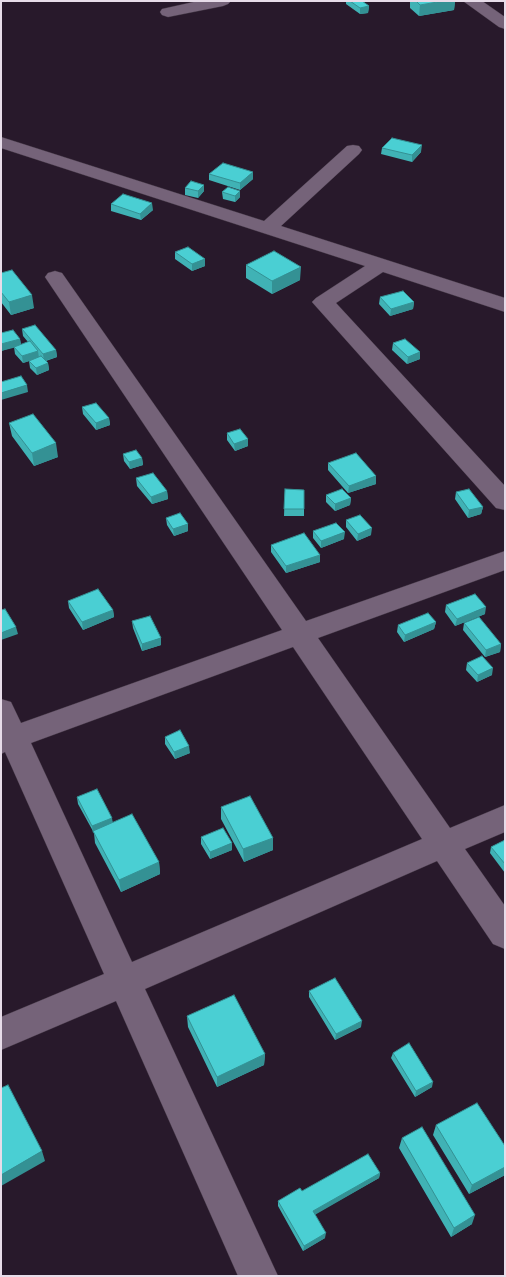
<!DOCTYPE html>
<html>
<head>
<meta charset="utf-8">
<style>
	body { margin:0 }
	#map { position:relative; width:506px; height:1277px; overflow:hidden; background:#28192b; font-family:"Golos Text",sans-serif }
	canvas { display:block }
	.frame { position:absolute; inset:0; border:2px solid #e7dce9; pointer-events:none }
</style>
</head>
<body>
<div id="map">
<canvas width="506" height="1277"></canvas>
<div class="frame"></div>
</div>
<script>
const context = document.querySelector('canvas').getContext('2d');
context.lineJoin = 'round';
function poly(rows) {
  const path = new Path2D();
  for (const r of rows) {
    path.moveTo(r[0], r[1]);
    for (let i = 2; i < r.length; i += 2) path.lineTo(r[i], r[i + 1]);
  }
  return path;
}
function trace(path, color, width, dash) {
  context.strokeStyle = color;
  context.lineWidth = width;
  context.lineCap = dash ? 'butt' : 'round';
  context.setLineDash(dash || []);
  context.stroke(path);
}
function fill(path, color) {
  context.fillStyle = color;
  context.fill(path, 'evenodd');
}
const minor = poly([
	[198,1,231,1,228,4,223,6,168,17,162,15,160,12,162,9,198,1],
	[463,1,482,1,505,17,505,29,499,27,463,1],
	[1,137,264,221,347,146,353,145,359,146,362,150,359,154,281,226,505,298,505,312,383,272,336,303,505,486,505,510,496,508,312,302,316,298,365,266,1,148,1,137],
	[55,271,62,273,306,621,505,551,505,570,318,638,450,828,505,805,505,832,465,849,505,906,505,949,493,944,437,861,145,989,278,1276,238,1276,116,1001,1,1050,1,1017,104,974,5,752,1,754,1,699,11,702,21,723,282,630,45,277,48,273,55,271],
	[293,647,422,839,132,962,31,743,293,647]
]);
const wall = poly([
	[346,1,362,1,369,6,368,13,360,14,346,4],
	[410,1,455,1,454,10,419,16,410,8],
	[382,148,421,152,412,162,381,154],
	[209,174,253,179,240,190,209,180],
	[185,188,204,191,198,198,185,195],
	[240,191,240,197,235,202,223,199,222,192],
	[111,204,153,210,141,220,111,211],
	[175,252,205,266,192,271,175,259],
	[246,265,300,280,272,294,246,278],
	[1,273,34,308,11,315,1,302],
	[380,297,414,302,413,309,390,316,379,304],
	[22,329,56,350,57,357,46,361,48,363,49,370,37,375,30,368,29,361,23,363,15,354,14,347,1,351,1,333,20,339,21,345,28,342,23,336],
	[393,343,420,359,407,364,392,350],
	[82,407,109,418,110,425,96,430,83,414],
	[9,423,58,457,34,466,12,436],
	[227,433,248,439,248,446,235,451,227,440],
	[123,454,142,458,143,465,130,469,124,461],
	[328,463,376,484,348,493,328,470],
	[136,478,167,491,168,499,152,504,137,486],
	[285,489,304,490,304,516,284,516],
	[456,492,483,507,481,514,468,518,455,499],
	[326,495,351,498,350,505,335,511,326,502],
	[166,518,188,531,174,536,167,525],
	[346,520,371,535,357,541,346,527],
	[313,531,344,539,321,548,313,538],
	[271,545,320,555,320,562,286,573,271,552],
	[68,601,113,610,114,617,83,630,69,608],
	[446,605,485,614,455,626,445,612],
	[132,621,161,645,142,651,133,628],
	[436,622,434,629,404,642,397,632,398,625],
	[464,623,501,644,500,652,485,657,463,630],
	[467,663,492,675,477,682,466,670],
	[165,737,190,753,175,759,165,744],
	[77,797,113,822,159,862,160,874,121,892,95,843,94,833,78,804],
	[221,807,273,838,273,850,244,862,221,819],
	[201,837,232,850,210,859,201,844],
	[505,840,505,873,490,853,491,847],
	[309,991,361,1027,335,1040,309,997],
	[187,1016,265,1054,264,1065,217,1087,188,1027],
	[393,1053,432,1087,415,1097,391,1058],
	[436,1125,505,1146,505,1175,469,1194,433,1135],
	[402,1138,472,1224,451,1237,399,1148],
	[380,1173,379,1178,315,1214,325,1238,303,1251,278,1206,278,1201,302,1191]
]);
const shadedWall = poly([
	[443,1,455,1,454,10,419,16,420,5],
	[369,6,368,13,360,14,360,8],
	[422,145,421,152,412,162,412,155],
	[253,172,253,179,240,190,240,183],
	[204,185,204,191,198,198,198,191],
	[240,191,240,197,235,202,235,196],
	[152,203,153,210,141,220,140,214],
	[205,259,205,266,192,271,192,264],
	[301,267,300,280,272,294,272,281],
	[32,295,34,308,11,315,9,302],
	[414,302,413,309,390,316,391,309],
	[20,339,21,346,1,351,1,344],
	[56,350,57,357,44,361,43,354],
	[38,351,39,358,23,363,22,356],
	[420,352,420,359,407,364,408,357],
	[48,363,49,370,37,375,36,368],
	[27,385,28,392,1,400,1,393],
	[109,418,110,425,96,430,96,423],
	[248,439,248,446,235,451,234,444],
	[56,443,58,457,34,466,32,453],
	[142,458,143,465,130,469,129,462],
	[376,476,376,484,348,493,349,486],
	[167,491,168,499,152,504,151,497],
	[351,498,350,505,335,511,335,504],
	[483,507,481,514,468,518,469,510],
	[188,524,188,531,174,536,173,529],
	[372,528,371,535,357,541,358,534],
	[345,532,344,539,321,548,321,541],
	[320,555,320,562,286,573,286,566],
	[486,607,485,614,455,626,457,619],
	[113,610,114,617,83,630,82,622],
	[436,622,434,629,404,642,405,635],
	[16,627,18,634,1,640,1,633],
	[161,638,161,645,142,651,142,644],
	[501,644,500,652,485,657,486,650],
	[493,668,492,675,477,682,478,675],
	[189,746,190,753,175,759,174,752],
	[112,818,113,824,93,831,93,833,92,826],
	[273,838,273,850,244,862,243,849],
	[232,843,232,850,210,859,210,852],
	[159,862,160,874,121,892,119,880],
	[362,1021,361,1027,335,1040,336,1034],
	[265,1054,264,1065,217,1087,217,1077],
	[433,1082,432,1087,415,1097,416,1091],
	[42,1151,45,1161,1,1186,1,1175],
	[505,1167,505,1175,469,1194,472,1185],
	[380,1173,379,1178,313,1216,313,1211],
	[475,1215,472,1224,451,1237,454,1228],
	[326,1233,325,1238,303,1251,304,1246]
]);
const building = poly([
	[350,1,362,1,369,6,360,8,350,1],
	[416,1,443,1,420,5,416,1],
	[392,138,422,145,412,155,382,148,392,138],
	[223,163,253,172,240,183,209,174,223,163],
	[191,181,204,185,198,191,185,188,191,181],
	[228,187,240,191,235,196,222,192,228,187],
	[123,194,152,203,140,214,111,204,123,194],
	[188,247,205,259,192,264,175,252,188,247],
	[274,251,301,267,272,281,246,265,274,251],
	[12,270,32,295,9,302,1,292,1,273,12,270],
	[403,291,414,302,391,309,380,297,403,291],
	[35,325,56,350,43,354,22,329,35,325],
	[13,330,20,339,1,344,1,333,13,330],
	[405,339,420,352,408,357,393,343,405,339],
	[30,341,38,351,22,356,14,347,30,341],
	[41,356,48,363,36,368,29,361,41,356],
	[21,376,27,385,1,393,1,382,21,376],
	[96,403,109,418,96,423,82,407,96,403],
	[33,414,56,443,32,453,9,423,33,414],
	[240,429,248,439,234,444,227,433,240,429],
	[136,450,142,458,129,462,123,454,136,450],
	[356,453,376,476,349,486,328,463,356,453],
	[153,473,167,491,151,497,136,478,153,473],
	[285,489,304,490,304,509,284,509,285,489],
	[342,489,351,498,335,504,326,495,342,489],
	[469,489,483,507,469,510,456,492,469,489],
	[180,513,188,524,173,529,166,518,180,513],
	[360,515,372,528,358,534,346,520,360,515],
	[336,523,345,532,321,541,313,531,336,523],
	[304,533,320,555,286,566,271,545,304,533],
	[98,589,113,610,82,622,68,601,98,589],
	[475,594,486,607,457,619,446,605,475,594],
	[5,609,16,627,1,633,1,610,5,609],
	[428,613,436,622,405,635,398,625,428,613],
	[150,616,161,638,142,644,132,621,150,616],
	[479,617,501,644,486,650,464,623,479,617],
	[482,656,493,668,478,675,467,663,482,656],
	[180,730,189,746,174,752,165,737,180,730],
	[97,789,112,818,92,826,77,797,97,789],
	[250,796,273,838,243,849,221,807,250,796],
	[132,814,159,862,119,880,93,831,132,814],
	[223,828,232,843,210,852,201,837,223,828],
	[505,840,505,864,491,847,505,840],
	[335,978,362,1021,336,1034,309,991,335,978],
	[234,995,265,1054,217,1077,187,1016,234,995],
	[409,1043,433,1082,416,1091,393,1053,409,1043],
	[8,1085,42,1151,1,1175,1,1088,8,1085],
	[477,1103,505,1146,505,1167,472,1185,436,1125,477,1103],
	[422,1127,475,1215,454,1228,402,1138,422,1127],
	[368,1154,380,1173,313,1211,326,1233,304,1246,278,1201,300,1188,302,1191,368,1154]
]);
trace(minor, '#403442', 1);
fill(minor, '#756379');
fill(wall, '#40b2b5');
fill(shadedWall, '#349194');
fill(building, '#4acfd3');
trace(building, '#349194', 1);
</script>
</body>
</html>
